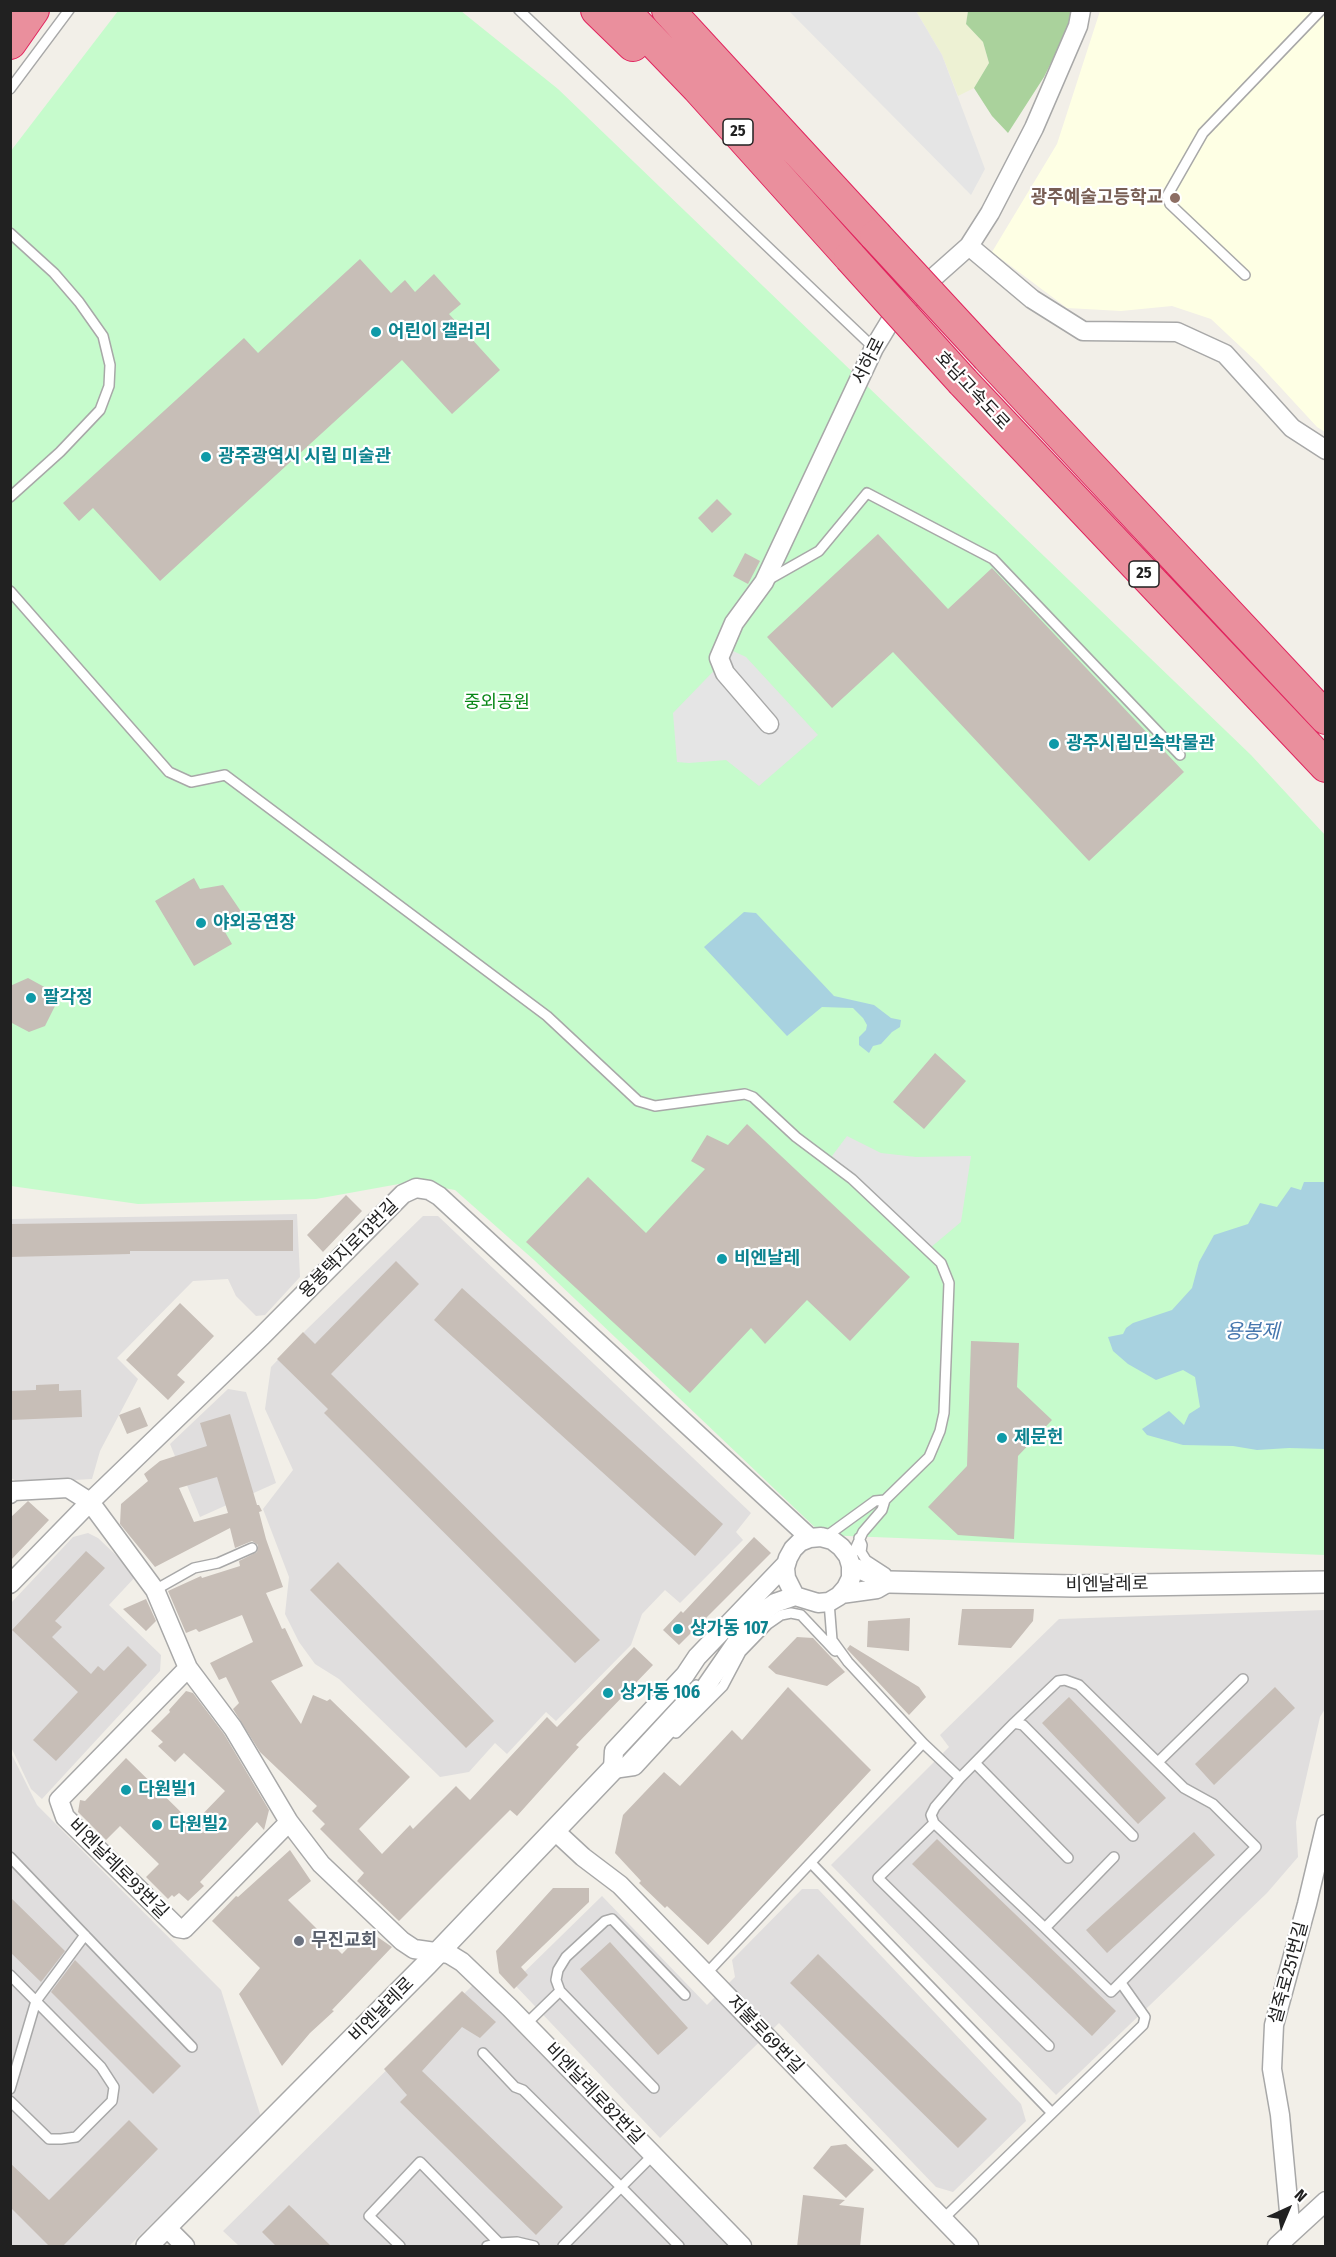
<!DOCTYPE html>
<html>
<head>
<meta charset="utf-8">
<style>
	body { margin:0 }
	#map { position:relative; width:1336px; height:2257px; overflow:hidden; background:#f2efe8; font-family:"Fira Sans Condensed",sans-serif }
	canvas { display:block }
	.frame { position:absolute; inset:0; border:12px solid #212121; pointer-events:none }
	.north { position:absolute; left:1258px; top:2179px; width:60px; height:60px; -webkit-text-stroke:4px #fff; paint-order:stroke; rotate:44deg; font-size:16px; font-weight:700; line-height:24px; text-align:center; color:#212121 }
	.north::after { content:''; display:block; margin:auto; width:21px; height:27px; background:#212121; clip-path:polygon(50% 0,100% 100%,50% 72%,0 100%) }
</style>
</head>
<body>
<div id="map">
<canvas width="1336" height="2257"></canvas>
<div class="frame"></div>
<div class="north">N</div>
</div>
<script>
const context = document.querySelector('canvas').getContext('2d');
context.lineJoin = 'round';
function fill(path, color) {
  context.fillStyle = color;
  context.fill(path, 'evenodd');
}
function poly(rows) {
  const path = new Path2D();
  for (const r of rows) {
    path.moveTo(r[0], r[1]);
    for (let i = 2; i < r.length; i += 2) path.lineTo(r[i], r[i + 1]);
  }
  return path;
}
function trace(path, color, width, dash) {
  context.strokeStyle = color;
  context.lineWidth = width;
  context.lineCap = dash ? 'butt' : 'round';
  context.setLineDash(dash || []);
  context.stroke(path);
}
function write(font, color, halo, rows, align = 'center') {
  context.font = font + ' "Fira Sans Condensed","Noto Sans KR",sans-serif';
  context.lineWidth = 4.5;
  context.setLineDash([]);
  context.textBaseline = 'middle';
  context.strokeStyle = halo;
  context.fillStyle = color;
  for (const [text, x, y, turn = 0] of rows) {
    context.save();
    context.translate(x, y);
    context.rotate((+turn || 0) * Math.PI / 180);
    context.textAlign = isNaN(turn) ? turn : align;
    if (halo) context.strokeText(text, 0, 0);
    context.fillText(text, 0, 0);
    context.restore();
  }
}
const residential = poly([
	[297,1214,300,1277,265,1315,256,1316,236,1296,228,1279,193,1281,117,1358,138,1379,100,1451,92,1479,20,1483,11,1478,11,1219],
	[423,1216,438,1216,751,1513,736,1532,743,1540,680,1603,665,1590,642,1614,631,1645,556,1721,546,1712,507,1754,495,1743,469,1772,440,1777,339,1679,315,1664,299,1642,285,1614,289,1577,263,1509,293,1470,265,1409,271,1367,306,1330],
	[228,1389,246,1392,276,1483,200,1517,170,1444],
	[88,1533,98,1538,137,1575,109,1605,161,1655,160,1671,42,1799,31,1789,11,1747,11,1603,73,1537],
	[1325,1610,1325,1709,1320,1717,1296,1822,1298,1857,1267,1893,1056,2095,831,1865,949,1747,940,1735,1059,1619],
	[10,1751,37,1805,221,1990,261,2117,129,2246,11,2246],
	[802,1889,818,1889,1021,2104,1026,2121,953,2192,936,2187,779,2023,660,2138,513,1983,602,1896,707,2005,735,1977,732,1960],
	[473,1985,728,2246,239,2246,223,2231]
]);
const education = poly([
	[1100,11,1325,11,1325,432,1317,427,1259,364,1211,319,1172,306,1121,311,1067,308,992,252,1057,144]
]);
const farmland = poly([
	[916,11,968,11,966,24,983,42,989,63,974,88,958,96,942,55]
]);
const forest = poly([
	[968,11,1073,11,1070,25,1044,77,1008,133,992,116,974,88,989,63,983,42,966,24]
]);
const park = poly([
	[118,11,461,11,558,89,1251,755,1325,835,1325,1555,823,1535,534,1260,455,1190,410,1182,316,1199,138,1204,11,1186,10,152]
]);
const parking = poly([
	[789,11,916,11,942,55,985,169,971,195],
	[733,651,746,657,818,735,759,786,726,760,689,763,677,762,673,713],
	[847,1136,881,1153,916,1157,971,1156,961,1222,930,1248,832,1156]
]);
const water = poly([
	[744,912,756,913,834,996,874,1005,891,1018,901,1020,900,1027,892,1032,881,1044,873,1046,869,1053,859,1045,859,1037,866,1030,867,1025,863,1018,853,1008,822,1007,787,1036,704,947],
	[1304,1182,1325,1182,1325,1449,1289,1448,1257,1450,1233,1446,1183,1445,1147,1435,1142,1429,1169,1411,1184,1425,1189,1414,1200,1407,1195,1377,1183,1370,1156,1380,1128,1364,1113,1351,1108,1337,1123,1334,1126,1328,1133,1323,1172,1310,1192,1288,1199,1262,1214,1235,1248,1224,1260,1203,1277,1207,1291,1187,1301,1190]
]);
const building = poly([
	[360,259,391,293,405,280,415,292,434,274,461,304,449,314,500,370,452,414,402,360,160,581,93,508,79,521,63,503,244,338,258,353],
	[717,499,732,514,712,533,698,518],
	[878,534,948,609,992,568,1184,772,1089,861,893,652,832,708,767,637],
	[745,553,760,561,748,584,733,576],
	[194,878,200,889,223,885,242,913,225,932,232,944,194,966,155,901],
	[28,978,48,989,55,1006,45,1026,29,1032,10,1022,10,986],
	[935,1053,966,1081,924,1129,893,1102],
	[747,1124,910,1277,850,1341,807,1300,765,1344,751,1328,690,1393,526,1242,588,1177,646,1233,705,1169,691,1161,707,1135,728,1145],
	[346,1195,362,1211,323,1252,307,1235],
	[293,1220,293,1251,130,1251,130,1254,10,1257,10,1224],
	[396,1261,419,1284,331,1374,600,1640,575,1663,324,1413,328,1409,277,1359,303,1332,315,1344],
	[462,1288,723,1524,695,1556,434,1320],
	[180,1303,214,1336,177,1375,185,1382,168,1400,126,1360],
	[971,1341,1019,1343,1017,1387,1052,1420,1018,1456,1014,1539,958,1535,928,1507,967,1466],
	[59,1384,59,1391,81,1390,82,1417,10,1420,10,1391,36,1390,36,1385],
	[140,1407,148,1426,127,1434,119,1415],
	[230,1414,257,1505,259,1505,262,1511,259,1512,266,1539,283,1587,266,1593,282,1629,285,1628,303,1666,271,1681,301,1724,313,1695,327,1701,330,1699,410,1777,359,1829,382,1854,410,1825,413,1829,456,1786,470,1800,547,1717,557,1727,634,1647,653,1665,576,1745,579,1747,517,1816,510,1810,399,1921,357,1881,364,1873,320,1829,325,1824,312,1811,317,1806,260,1752,233,1709,239,1703,226,1677,219,1680,210,1663,253,1642,242,1615,199,1632,196,1629,186,1633,168,1591,201,1576,202,1578,240,1566,239,1561,257,1552,258,1545,252,1541,235,1548,230,1528,155,1567,120,1524,121,1504,148,1481,144,1474,160,1461,207,1446,200,1423],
	[217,1477,228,1513,194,1522,179,1488],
	[28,1501,49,1520,10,1561,10,1518],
	[754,1537,771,1553,679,1645,663,1630,681,1611,683,1613],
	[86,1551,105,1568,55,1621,62,1627,52,1637,91,1674,98,1666,104,1671,128,1646,147,1665,56,1761,33,1740,78,1692,12,1630],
	[338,1562,494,1721,466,1748,310,1590],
	[146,1599,156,1621,146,1631,123,1609],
	[962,1609,1034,1609,1033,1621,1011,1648,958,1645],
	[910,1618,909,1651,867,1647,868,1621],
	[797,1637,813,1638,845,1672,827,1686,776,1674,768,1667],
	[850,1645,919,1687,926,1697,909,1715,847,1649],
	[788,1687,871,1770,708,1945,667,1906,665,1908,639,1883,641,1881,615,1853,623,1815,664,1772,680,1786,732,1730,742,1740],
	[1275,1687,1295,1708,1214,1785,1195,1764],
	[186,1691,193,1693,224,1734,269,1810,264,1830,257,1822,200,1882,204,1886,188,1901,179,1893,174,1897,172,1895,168,1899,146,1877,159,1864,120,1826,106,1840,78,1812,80,1800,85,1801,126,1758,193,1824,225,1791,184,1753,175,1762,158,1746,163,1742,151,1731,170,1712,169,1710],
	[1069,1697,1166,1798,1138,1824,1042,1723],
	[1194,1832,1215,1855,1107,1953,1086,1930],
	[937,1839,1116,2011,1092,2036,912,1864],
	[290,1850,311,1881,288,1900,342,1954,366,1929,392,1947,332,2010,334,2011,310,2033,282,2066,239,1994,260,1968,212,1921,236,1896,238,1897],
	[553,1888,589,1888,589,1902,521,1967,528,1975,514,1989,499,1973,496,1951],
	[10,1897,65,1951,41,1982,10,1952],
	[610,1942,688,2028,658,2055,580,1969],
	[818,1954,987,2119,958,2148,790,1983],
	[75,1960,181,2066,153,2094,51,1992],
	[462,1991,496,2022,480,2038,462,2027,422,2071,563,2207,536,2235,400,2102,407,2095,384,2069],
	[129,2120,158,2149,62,2247,50,2247,10,2207,10,2163,49,2200],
	[846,2144,874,2170,846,2198,813,2168,831,2146],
	[803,2195,845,2200,839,2205,864,2208,860,2247,797,2247],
	[289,2205,332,2247,277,2247,262,2232]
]);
const service = poly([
	[519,10,874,348],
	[10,89,69,10],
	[10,233,54,273,79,302,103,336,110,365,109,386,100,410,60,452,10,497],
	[1245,275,1170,204,1167,196,1203,133,1321,10],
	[766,581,819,551,867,493,993,559,1180,755],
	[10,591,169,772,191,782,225,775,547,1016,638,1101,655,1106,745,1094,753,1097,796,1137,852,1179,941,1263,949,1283,944,1413,940,1431,929,1457,885,1500,882,1510,863,1532,850,1560],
	[824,1538,875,1501,885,1500],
	[859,1538,862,1545,861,1552,866,1560,886,1573],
	[155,1590,194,1568,218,1563,252,1548],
	[1014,1723,1058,1681,1065,1680,1079,1685,1184,1788,1213,1804,1256,1847,1111,1992,1045,1928],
	[676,1733,723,1686,741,1652,768,1624,781,1615,791,1613,801,1615,835,1651],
	[923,1743,960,1778,1014,1723,1023,1725,1133,1836],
	[1158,1762,1243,1679],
	[975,1763,1068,1858],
	[621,1766,696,1685],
	[960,1778,935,1807,931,1815,934,1823,1045,1928,1114,1857],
	[934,1823,878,1878,1049,2046],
	[10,1857,192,2047],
	[811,1863,1052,2113],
	[706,1974,923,1743,848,1662,832,1640,829,1602],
	[10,1975,101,2067,114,2087,112,2101,76,2137,61,2139,49,2139,10,2101],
	[560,1991,654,2088],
	[526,2024,560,1991,556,1980,558,1970,566,1957,605,1921,612,1919,685,1995],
	[483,2053,515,2087,523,2090,621,2187,653,2155],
	[10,2089,36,2001,85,1935],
	[943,2219,1143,2025,1145,2017,1121,1983],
	[400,2246,369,2216,420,2162,499,2243],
	[487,2246,499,2243,517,2242,534,2246],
	[563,2246,621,2187,679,2246]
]);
const minor = poly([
	[969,246,1032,299,1083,331,1177,332,1225,354,1292,428,1326,450],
	[769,724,725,673,719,658,734,623,764,582,874,348,897,310,969,246,990,213,1034,128,1078,26,1081,10],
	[10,1494,13,1491,68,1488,90,1502,155,1590,188,1668,233,1728,289,1822,321,1864,402,1941,414,1949,449,1954,462,1962,510,2008,742,2246],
	[821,1537,832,1540,841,1547,848,1556,851,1566,851,1578,846,1588,839,1596,829,1602,818,1603,795,1596,786,1578,785,1568,788,1558,793,1549,800,1542,810,1538,821,1537],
	[786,1564,697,1657,685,1675,614,1751,613,1769,634,1766,702,1692,738,1640,759,1615,775,1603,795,1596],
	[851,1566,889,1582],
	[10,1584,90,1502,262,1336,403,1194,416,1188,429,1190,439,1196,810,1538],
	[841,1594,877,1589,889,1582],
	[188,1668,59,1800,65,1817,178,1928,184,1929,289,1822],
	[555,1831,583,1857,620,1885,969,2246],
	[166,2227,185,2246],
	[1291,2233,1280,2115,1272,2069,1274,2025,1307,1904,1326,1824],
	[1277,2246,1326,2201]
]);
const tertiary = poly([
	[889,1582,1074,1586,1326,1582],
	[147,2246,427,1964,613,1769]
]);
const motorway = poly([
	[597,10,633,45],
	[623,10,698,88,850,257],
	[668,10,876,236],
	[10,43,33,10],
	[988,357,1326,718],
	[963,382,1326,766]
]);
const motorwayBridge = poly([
	[876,236,988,357],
	[850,257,963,382]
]);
const markers = [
	[1175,198,6,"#8d6e63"],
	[376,332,6,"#0f9aa8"],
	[206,457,6,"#0f9aa8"],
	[1054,744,6,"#0f9aa8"],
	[201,923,6,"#0f9aa8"],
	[31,998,6,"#0f9aa8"],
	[722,1259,6,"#0f9aa8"],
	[1002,1438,6,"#0f9aa8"],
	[678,1629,6,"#0f9aa8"],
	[608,1693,6,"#0f9aa8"],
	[126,1790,6,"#0f9aa8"],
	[157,1825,6,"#0f9aa8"],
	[299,1941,6,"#6b7280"]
];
const shields = [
	[738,132,30],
	[1144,574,30]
];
const shieldNames = [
	["25",738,132],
	["25",1144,574]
];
const educationNames = [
	["광주예술고등학교",1163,198]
];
const cultureNames = [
	["어린이 갤러리",388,332],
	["광주광역시 시립 미술관",218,457],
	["광주시립민속박물관",1066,744],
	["야외공연장",213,923],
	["팔각정",43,998],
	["비엔날레",734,1259],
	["제문헌",1014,1438],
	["상가동 107",690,1629],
	["상가동 106",620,1693],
	["다원빌1",138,1790],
	["다원빌2",169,1825]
];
const streetNames = [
	["서하로",869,361,-63],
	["호남고속도로",972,391,47],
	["용봉택지로13번길",349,1249,-45],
	["비엔날레로",1107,1585,-1],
	["비엔날레로93번길",118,1869,45],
	["설죽로251번길",1289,1973,-75],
	["비엔날레로",382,2010,-45],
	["저불로69번길",765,2035,46],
	["비엔날레로82번길",594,2094,46]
];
const parkNames = [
	["중외공원",497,703]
];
const worshipNames = [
	["무진교회",311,1941]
];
const waterNames = [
	["용봉제",1252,1332]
];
fill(residential, '#e0dede');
fill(education, '#feffe4');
fill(farmland, '#edf1d3');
fill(forest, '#aad29c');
fill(park, '#c6fbcc');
fill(parking, '#e5e5e5');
fill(water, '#a8d2e0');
fill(building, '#c7beb7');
trace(service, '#a8a8a8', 12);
trace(minor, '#a8a8a8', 21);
trace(tertiary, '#a8a8a8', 24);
trace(motorway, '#e1245e', 34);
trace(service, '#fff', 9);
trace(minor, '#fff', 18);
trace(tertiary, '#fff', 21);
trace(motorway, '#ea8f9d', 32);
trace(motorwayBridge, '#e1245e', 34, []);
trace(motorwayBridge, '#ea8f9d', 32);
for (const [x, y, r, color] of markers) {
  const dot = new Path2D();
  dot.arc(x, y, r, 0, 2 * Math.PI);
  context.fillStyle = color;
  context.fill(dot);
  trace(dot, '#fff', 2);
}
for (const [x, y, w] of shields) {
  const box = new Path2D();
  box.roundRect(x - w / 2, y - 13, w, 26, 4.5);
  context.fillStyle = '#fff';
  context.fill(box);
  trace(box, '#212121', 1.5);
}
write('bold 16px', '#212121', null, shieldNames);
write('bold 18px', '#785e54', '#fff', educationNames, 'right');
write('bold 18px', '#0d838f', '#fff', cultureNames, 'left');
write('18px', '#212121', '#fff', streetNames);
write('18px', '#088717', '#fff', parkNames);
write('bold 18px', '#5b616d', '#fff', worshipNames, 'left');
write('italic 20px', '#4677ae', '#fff', waterNames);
</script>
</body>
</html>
